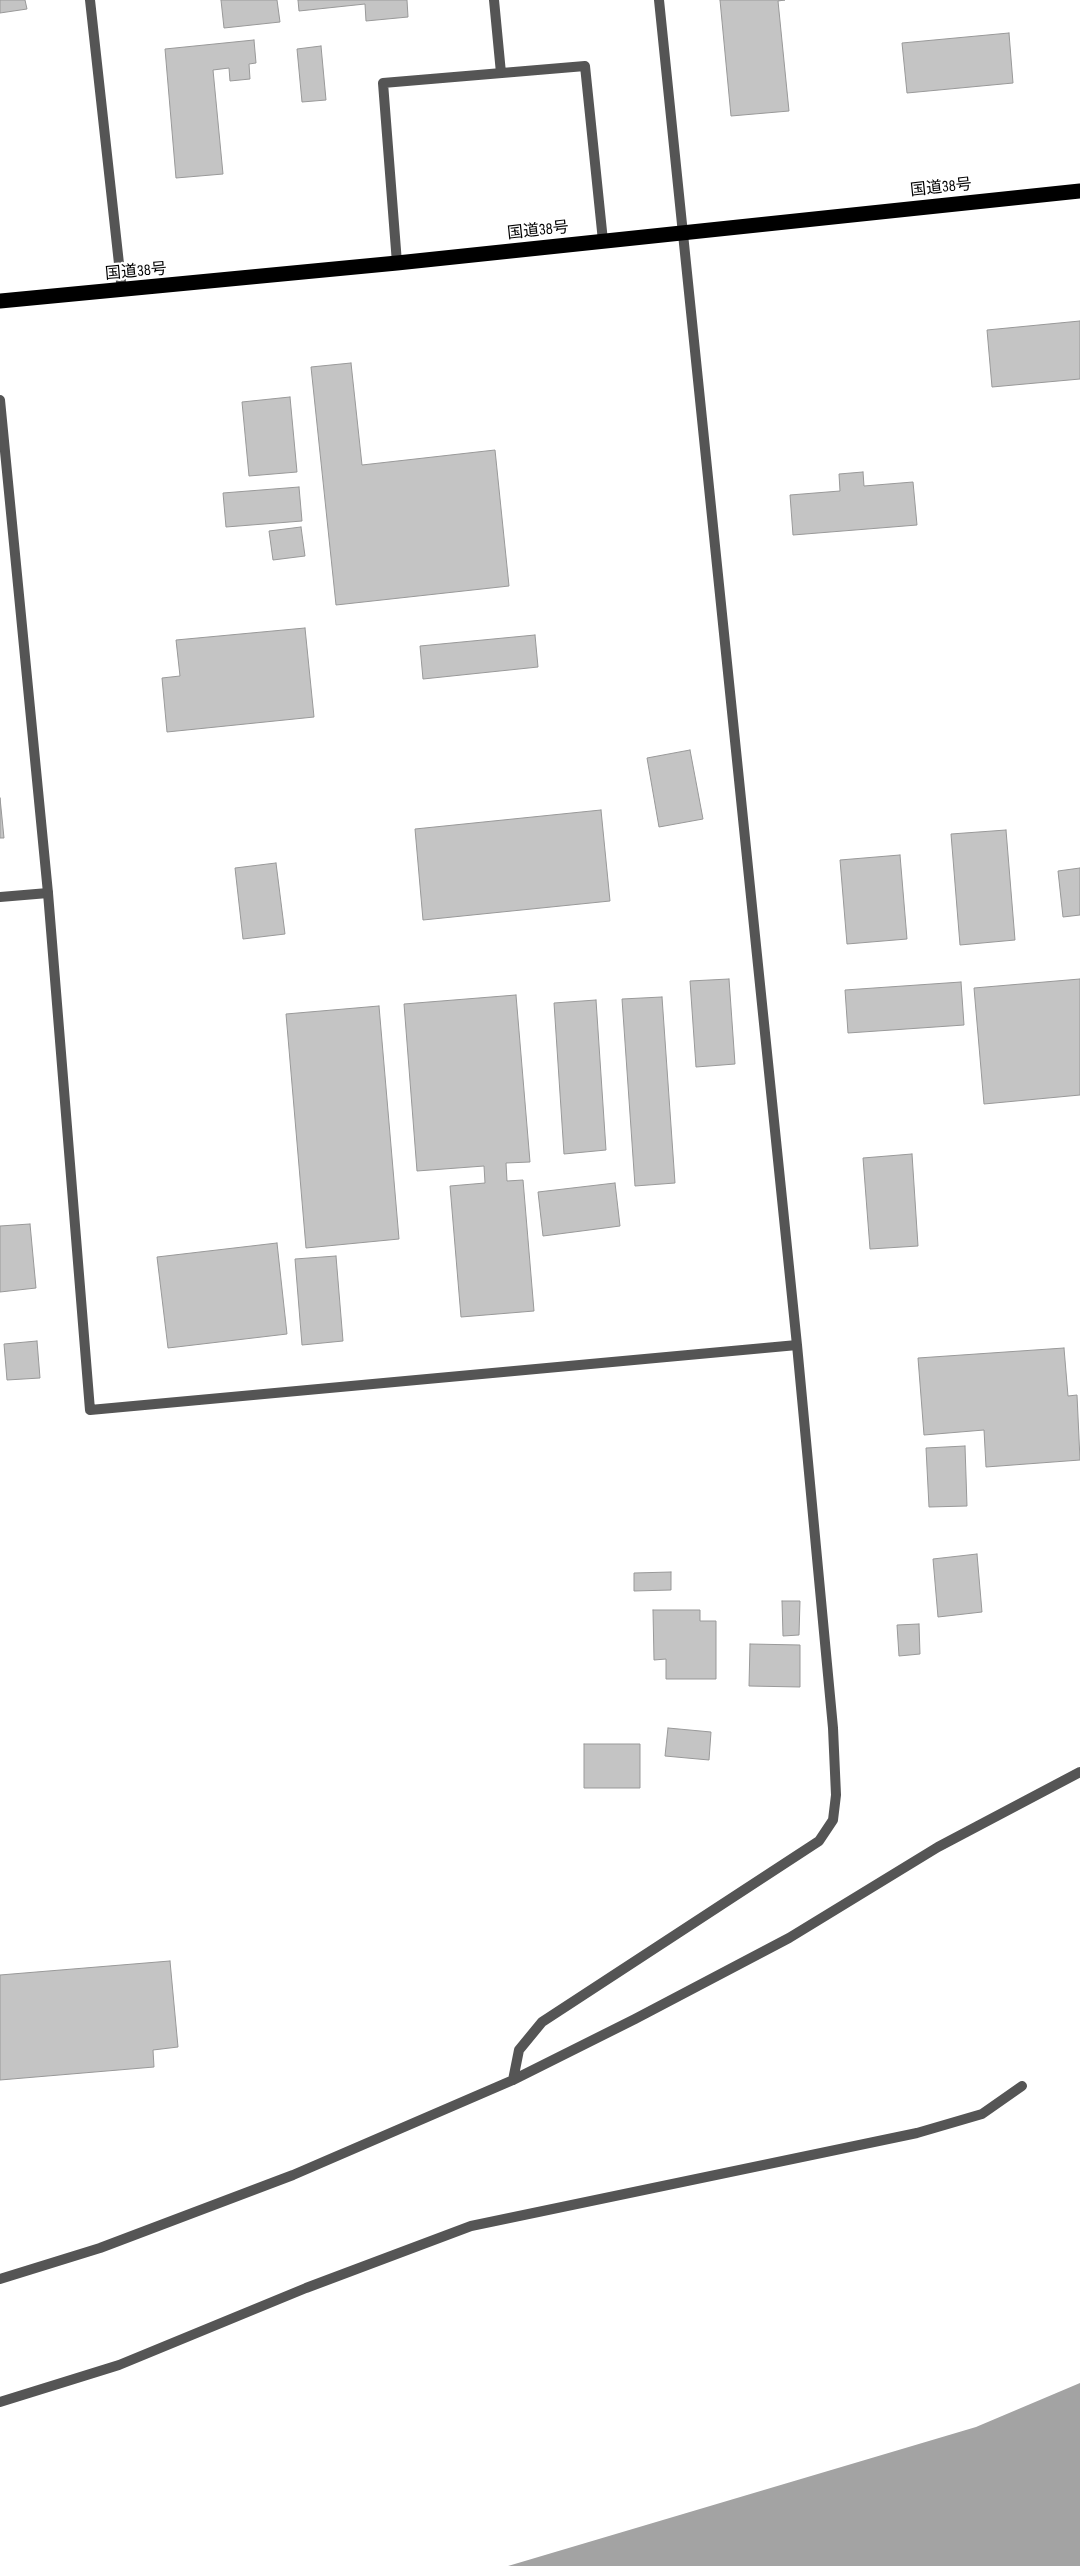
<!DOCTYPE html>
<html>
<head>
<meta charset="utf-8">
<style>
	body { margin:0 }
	canvas { display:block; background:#fff }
</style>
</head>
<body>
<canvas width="1080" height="2566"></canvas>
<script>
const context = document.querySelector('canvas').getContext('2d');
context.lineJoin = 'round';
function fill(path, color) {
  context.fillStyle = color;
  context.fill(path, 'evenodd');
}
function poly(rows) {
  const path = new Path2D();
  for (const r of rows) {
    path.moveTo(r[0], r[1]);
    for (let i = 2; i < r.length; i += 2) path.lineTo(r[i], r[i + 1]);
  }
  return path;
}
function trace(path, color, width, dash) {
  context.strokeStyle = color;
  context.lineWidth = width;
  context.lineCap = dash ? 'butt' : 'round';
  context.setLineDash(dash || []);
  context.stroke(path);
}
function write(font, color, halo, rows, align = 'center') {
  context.font = font + ' "Sofia Sans Condensed","Noto Sans JP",sans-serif';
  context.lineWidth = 4.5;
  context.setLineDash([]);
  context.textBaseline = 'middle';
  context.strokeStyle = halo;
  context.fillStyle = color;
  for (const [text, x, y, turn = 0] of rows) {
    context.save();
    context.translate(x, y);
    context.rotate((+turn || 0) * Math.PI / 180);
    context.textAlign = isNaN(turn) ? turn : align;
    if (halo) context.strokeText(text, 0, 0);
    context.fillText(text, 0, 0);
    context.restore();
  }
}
const water = poly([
	[1080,2383,1080,2566,508,2566,976,2427]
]);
const building = poly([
	[0,0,25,0,27,9,0,13,0,0],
	[221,0,277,0,280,22,224,28,221,0],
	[298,0,407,0,408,17,366,21,365,4,299,11,298,0],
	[720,0,785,0,778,1,789,111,731,116,720,0],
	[1009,33,1013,83,907,93,902,43,1009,33],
	[254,40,256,63,249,64,250,79,230,81,229,68,213,70,223,174,176,178,165,49,254,40],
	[321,46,326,100,302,102,297,49,321,46],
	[1080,321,1080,379,992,387,987,330,1080,321],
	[351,363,362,465,495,450,509,586,336,605,311,367,351,363],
	[290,397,297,472,249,476,242,402,290,397],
	[863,472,864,486,913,482,917,525,793,535,790,495,840,491,839,474,863,472],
	[299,487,302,521,226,527,223,493,299,487],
	[301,527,305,556,273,560,269,531,301,527],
	[305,628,314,717,167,732,162,678,180,676,176,640,305,628],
	[535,635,538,667,423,679,420,646,535,635],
	[690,750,703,819,659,827,647,758,690,750],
	[0,798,4,838,0,838,0,798],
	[601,810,610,901,423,920,415,829,601,810],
	[1006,830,1015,940,960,945,951,834,1006,830],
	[900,855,907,939,847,944,840,860,900,855],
	[276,863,285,934,243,939,235,868,276,863],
	[1080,868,1080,915,1063,917,1058,871,1080,868],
	[729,979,735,1064,696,1067,690,981,729,979],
	[1080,979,1080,1095,984,1104,974,988,1080,979],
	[961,982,964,1025,848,1033,845,990,961,982],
	[516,995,530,1162,506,1163,507,1181,523,1180,534,1311,461,1317,450,1186,485,1183,484,1166,417,1171,404,1004,516,995],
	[662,997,675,1183,635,1186,622,999,662,997],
	[596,1000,606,1150,564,1154,554,1003,596,1000],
	[379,1006,399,1239,306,1248,286,1014,379,1006],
	[912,1154,918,1246,870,1249,863,1158,912,1154],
	[615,1183,620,1226,543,1236,538,1192,615,1183],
	[30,1224,36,1288,0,1292,0,1226,30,1224],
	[277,1243,287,1334,168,1348,157,1257,277,1243],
	[336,1256,343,1341,302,1345,295,1259,336,1256],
	[37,1341,40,1378,7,1380,4,1344,37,1341],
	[1064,1348,1068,1396,1077,1395,1080,1460,986,1467,984,1430,924,1435,918,1358,1064,1348],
	[965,1446,967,1506,929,1507,926,1448,965,1446],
	[977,1554,982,1612,938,1617,933,1559,977,1554],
	[671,1572,671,1590,634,1591,634,1573,671,1572],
	[782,1601,800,1601,799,1635,783,1636,782,1601],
	[653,1610,700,1610,700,1621,716,1621,716,1679,666,1679,666,1659,654,1660,653,1610],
	[919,1624,920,1654,899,1656,897,1625,919,1624],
	[750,1644,800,1645,800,1687,749,1686,750,1644],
	[668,1728,711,1732,709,1760,665,1756,668,1728],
	[584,1744,640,1744,640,1788,584,1788,584,1744],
	[170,1961,178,2047,153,2050,154,2067,0,2080,0,1975,170,1961]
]);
const lane = poly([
	[494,0,501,73],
	[397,263,383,83,585,66,603,241],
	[0,897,48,893],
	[0,2402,119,2365,306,2288,471,2226,917,2133,982,2114,1022,2086]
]);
const street = poly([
	[90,0,122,291],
	[0,400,48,893,90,1410,797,1345],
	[513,2080,519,2050,542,2022,819,1841,833,1820,836,1795,833,1728,797,1345,659,0],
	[0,2279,100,2248,293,2175,513,2080,635,2019,789,1938,938,1847,1080,1772]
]);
const highway = poly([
	[0,301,397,263,1080,191]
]);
const streetNames = [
	["国道38号",941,188,-6],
	["国道38号",538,231,-6],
	["国道38号",136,272,-5]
];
fill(water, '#a3a3a3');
fill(building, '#c4c4c4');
trace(building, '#999', 1);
trace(lane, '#555', 10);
trace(street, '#555', 10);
trace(highway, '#000', 15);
write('16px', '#000', '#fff', streetNames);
</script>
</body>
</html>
